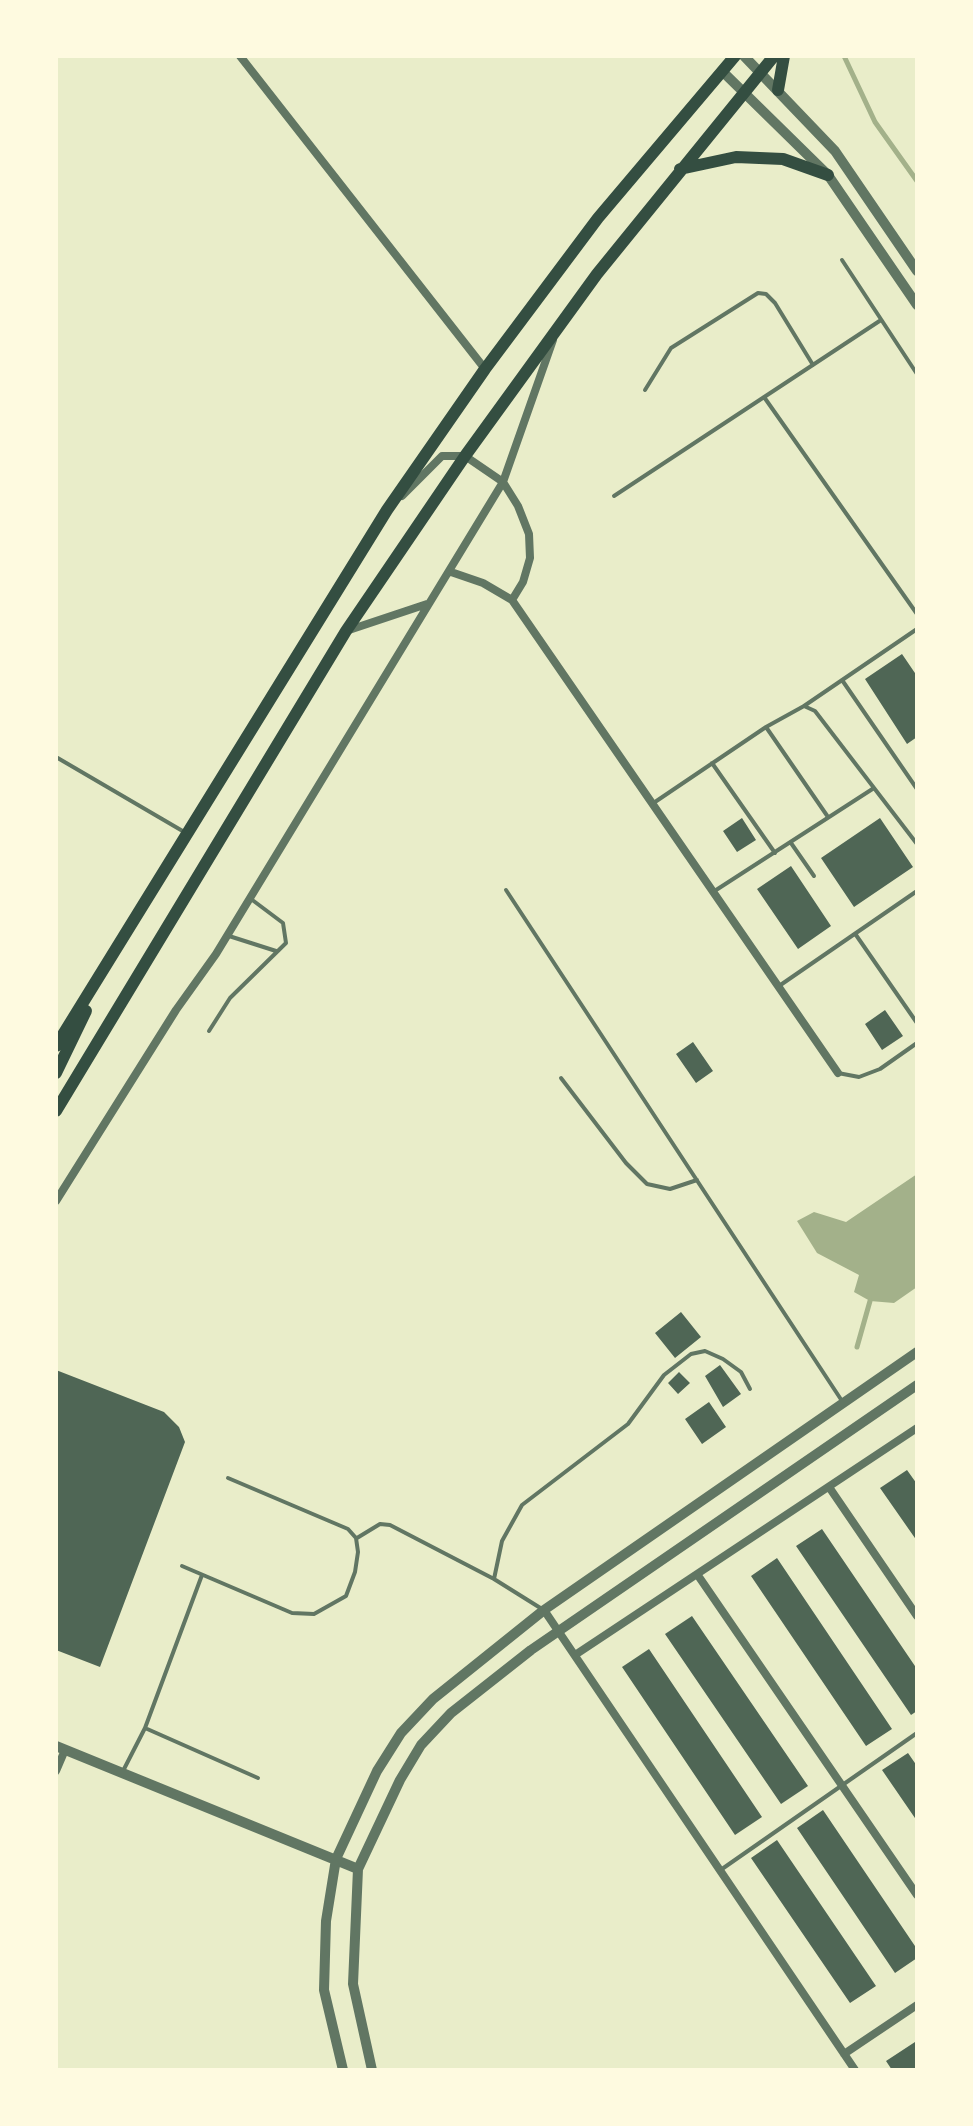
<!DOCTYPE html>
<html>
<head>
<meta charset="utf-8">
<style>
	body { margin:0 }
	#map { position:relative; width:973px; height:2126px; overflow:hidden; background:#e9edc9; font-family:"Golos Text",sans-serif }
	canvas { display:block }
	.frame { position:absolute; inset:0; border:58px solid #fefae0; pointer-events:none }
</style>
</head>
<body>
<div id="map">
<canvas width="973" height="2126"></canvas>
<div class="frame"></div>
</div>
<script>
const context = document.querySelector('canvas').getContext('2d');
context.lineJoin = 'round';
function fill(path, color) {
  context.fillStyle = color;
  context.fill(path, 'evenodd');
}
function poly(rows) {
  const path = new Path2D();
  for (const r of rows) {
    path.moveTo(r[0], r[1]);
    for (let i = 2; i < r.length; i += 2) path.lineTo(r[i], r[i + 1]);
  }
  return path;
}
function trace(path, color, width, dash) {
  context.strokeStyle = color;
  context.lineWidth = width;
  context.lineCap = dash ? 'butt' : 'round';
  context.setLineDash(dash || []);
  context.stroke(path);
}
const water = poly([
	[917,1174,917,1287,894,1303,870,1301,854,1292,859,1275,817,1253,797,1221,814,1212,846,1222]
]);
const stream = poly([
	[844,56,875,122,917,181],
	[857,1347,870,1301]
]);
const building = poly([
	[902,654,917,676,917,737,907,744,865,679],
	[742,818,756,840,737,852,723,831],
	[880,818,913,867,854,907,821,858],
	[791,866,831,926,798,949,757,889],
	[885,1010,903,1036,882,1050,865,1024],
	[693,1042,713,1071,696,1083,676,1054],
	[681,1312,701,1337,675,1358,655,1333],
	[720,1365,741,1394,723,1407,705,1376],
	[56,1370,164,1412,179,1427,185,1442,100,1667,56,1650],
	[679,1372,690,1383,678,1394,668,1383],
	[709,1402,726,1427,702,1444,685,1419],
	[907,1470,917,1484,917,1541,880,1488],
	[822,1529,917,1669,917,1711,911,1715,796,1546],
	[777,1558,892,1729,866,1746,751,1576],
	[692,1616,808,1786,781,1804,665,1634],
	[649,1649,762,1817,735,1835,622,1667],
	[908,1753,917,1766,917,1821,882,1770],
	[823,1810,917,1949,917,1958,895,1973,797,1828],
	[777,1840,876,1986,850,2003,751,1858],
	[915,2042,917,2070,892,2070,886,2061]
]);
const service = poly([
	[842,260,917,374],
	[645,390,671,348,758,293,766,294,775,303,813,365],
	[764,397,917,614],
	[614,496,881,320],
	[842,680,917,789],
	[804,706,917,629],
	[766,727,828,817],
	[56,757,186,833],
	[712,763,775,853],
	[652,804,766,727,804,706,815,711,917,844],
	[791,843,814,876],
	[506,890,842,1401],
	[713,892,874,788],
	[856,935,917,1023],
	[229,936,276,951],
	[779,986,917,891],
	[209,1031,230,998,286,943,283,923,251,899],
	[838,1073,859,1077,880,1069,917,1043],
	[561,1078,626,1163,647,1184,670,1189,697,1180],
	[357,1538,380,1524,390,1525,494,1579,542,1609],
	[182,1566,292,1613,314,1614,346,1596,355,1572,358,1552,356,1538,348,1529,228,1478],
	[494,1579,502,1541,522,1505,628,1424,664,1375,691,1354,705,1351,723,1359,741,1372,750,1389],
	[145,1728,258,1778],
	[123,1771,145,1728,202,1575],
	[722,1869,917,1733]
]);
const minor = poly([
	[240,56,485,369],
	[402,496,442,456,465,456,503,482,518,506,529,534,530,558,523,582,512,600],
	[451,572,483,583,512,600,838,1073],
	[346,631,427,604],
	[56,1201,176,1010,216,954,503,482,553,340],
	[829,1487,917,1616],
	[697,1574,917,1895],
	[544,1610,855,2070],
	[575,1655,917,1428],
	[56,1771,65,1750],
	[844,2054,917,2005]
]);
const tertiary = poly([
	[744,56,835,151,917,271],
	[722,71,828,175,917,305],
	[56,1746,358,1869],
	[343,2070,324,1990,326,1921,336,1859,377,1771,401,1733,433,1699,544,1610,917,1352],
	[372,2070,353,1984,358,1869,400,1780,421,1745,451,1713,531,1650,917,1385]
]);
const trunk = poly([
	[778,90,784,56],
	[680,169,736,157,783,159,828,175],
	[56,1046,387,510,485,369,598,218,735,56],
	[56,1073,86,1011],
	[56,1111,346,631,465,456,597,274,774,56]
]);
fill(water, '#a3b18a');
trace(stream, '#a3b18a', 5);
fill(building, '#4f6655');
trace(service, '#617663', 4);
trace(minor, '#617663', 8);
trace(tertiary, '#617663', 10);
trace(trunk, '#344e41', 12);
</script>
</body>
</html>
